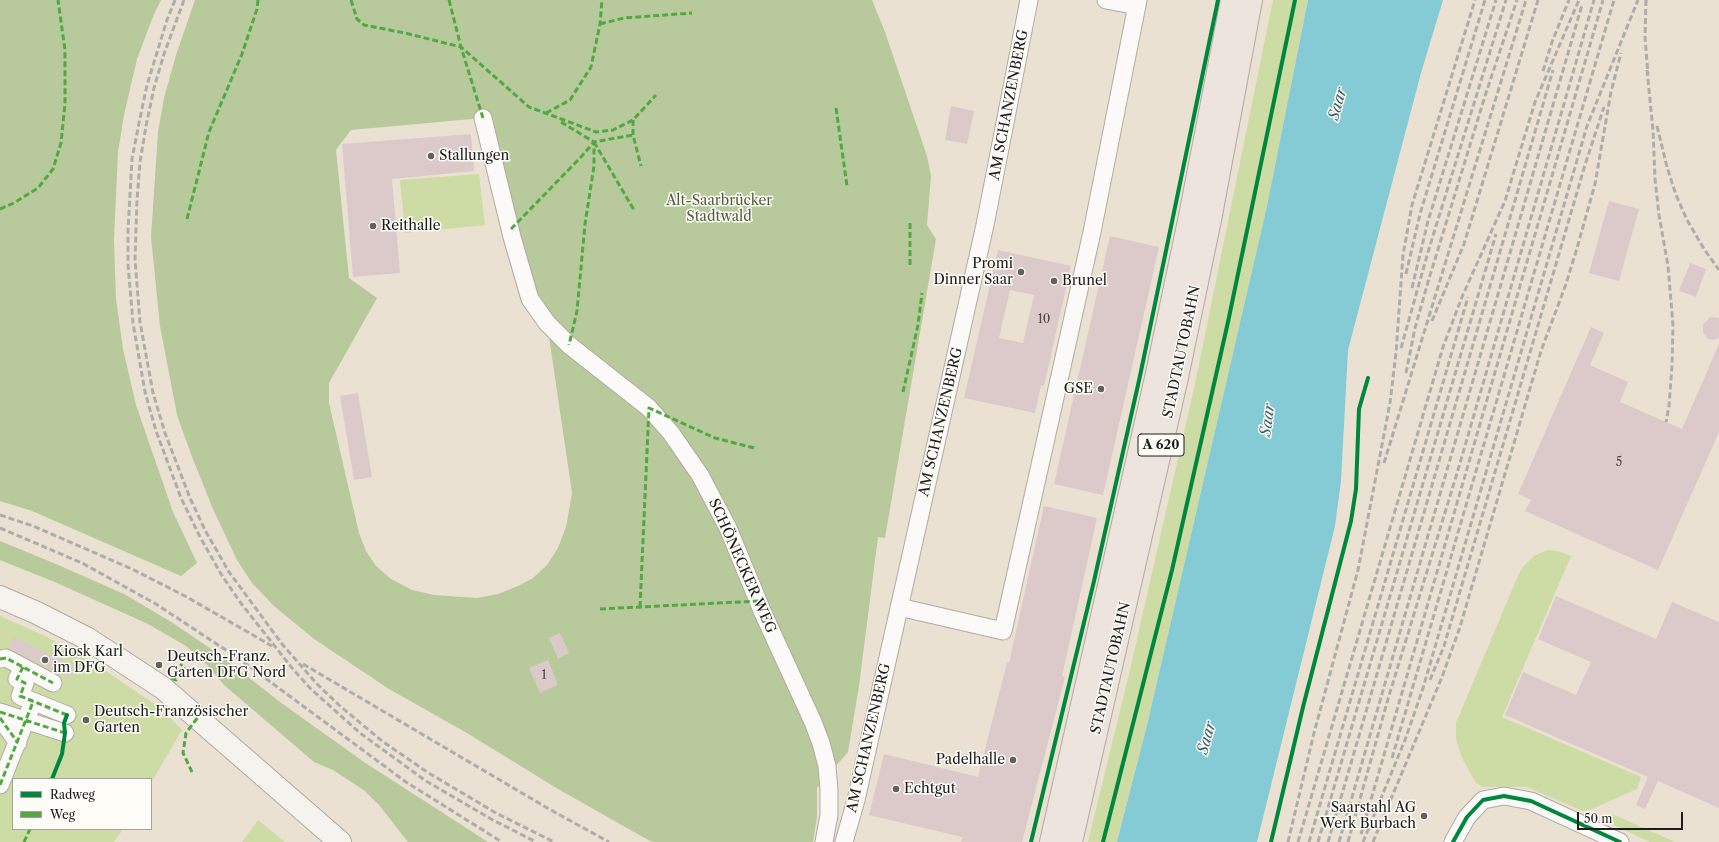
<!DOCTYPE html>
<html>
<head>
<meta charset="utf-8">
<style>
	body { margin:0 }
	#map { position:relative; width:1719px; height:842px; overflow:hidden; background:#eae1d2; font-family:"Libre Caslon Text",serif }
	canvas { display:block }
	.legend { position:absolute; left:12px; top:778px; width:140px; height:52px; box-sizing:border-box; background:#fdfcf7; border:1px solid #a3a29f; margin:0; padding:5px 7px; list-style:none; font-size:12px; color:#1c1c1c }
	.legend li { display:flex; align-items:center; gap:8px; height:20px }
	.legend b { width:20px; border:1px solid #a3a29f }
	.scale { position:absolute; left:1577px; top:812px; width:106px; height:18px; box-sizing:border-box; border:2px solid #1c1c1c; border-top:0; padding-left:5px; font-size:12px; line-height:14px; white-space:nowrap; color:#1c1c1c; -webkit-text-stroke:3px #fdfcf7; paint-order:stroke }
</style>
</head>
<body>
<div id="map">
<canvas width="1719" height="842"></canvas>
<ul class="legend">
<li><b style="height:5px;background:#00873e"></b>Radweg</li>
<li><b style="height:5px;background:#52a943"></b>Weg</li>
</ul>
<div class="scale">50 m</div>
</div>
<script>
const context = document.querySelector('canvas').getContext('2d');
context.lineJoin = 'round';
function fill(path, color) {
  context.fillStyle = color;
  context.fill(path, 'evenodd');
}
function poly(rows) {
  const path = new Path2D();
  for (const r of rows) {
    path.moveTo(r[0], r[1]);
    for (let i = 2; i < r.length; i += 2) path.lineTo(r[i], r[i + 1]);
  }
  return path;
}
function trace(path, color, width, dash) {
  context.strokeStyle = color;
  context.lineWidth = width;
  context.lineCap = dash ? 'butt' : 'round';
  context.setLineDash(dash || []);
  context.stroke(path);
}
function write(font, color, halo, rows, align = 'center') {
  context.font = font + ' "Libre Caslon Text",serif';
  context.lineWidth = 3;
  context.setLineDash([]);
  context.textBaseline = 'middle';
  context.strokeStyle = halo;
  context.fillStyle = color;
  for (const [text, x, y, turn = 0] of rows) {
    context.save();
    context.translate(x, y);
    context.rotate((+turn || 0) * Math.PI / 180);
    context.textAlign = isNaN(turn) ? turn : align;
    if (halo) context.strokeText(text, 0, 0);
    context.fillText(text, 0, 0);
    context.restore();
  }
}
const green = poly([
	[1273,0,1308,0,1267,206,1148,721,1117,842,1088,842,1129,674,1195,384],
	[479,174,485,225,405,233,400,180],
	[1547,550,1558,551,1571,556,1502,717,1641,777,1637,789,1585,812,1527,787,1483,787,1476,783,1472,776,1462,758,1456,739,1456,723,1517,578,1522,568,1534,556],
	[0,616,47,637,103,669,163,710,182,730,151,783,151,779,13,779,13,829,123,829,114,842,0,842],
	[1612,814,1675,842,1650,842,1603,820],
	[258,820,285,842,242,842]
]);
const forest = poly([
	[0,0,161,0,154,14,137,59,124,115,118,152,114,240,116,299,123,349,136,405,173,512,197,563,181,576,32,511,0,501],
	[195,0,872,0,885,32,927,156,931,176,927,225,936,239,885,538,878,537,859,686,848,752,817,788,817,817,813,842,654,842,650,841,558,789,467,733,389,689,314,639,274,606,252,583,237,560,213,509,192,457,177,415,160,326,151,237,158,132,164,98,176,55],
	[483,118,548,330,572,493,566,527,558,548,547,565,533,578,518,586,498,594,477,598,434,595,412,590,391,579,376,566,366,551,359,533,329,403,329,383,377,298,349,278,336,150,351,130],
	[0,541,56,564,124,594,173,623,220,655,280,702,364,762,488,842,408,842,379,805,365,791,333,770,314,762,224,685,207,665,186,646,148,624,57,583,0,560]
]);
const water = poly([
	[1308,0,1443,0,1421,73,1348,350,1341,481,1335,526,1257,842,1117,842,1148,721,1267,206]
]);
const building = poly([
	[951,106,974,111,967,144,945,140],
	[471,134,474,171,392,179,400,273,353,277,342,144],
	[1609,201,1639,209,1619,281,1589,273],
	[1110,236,1159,247,1103,495,1054,484],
	[998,250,1071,266,1044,386,1041,385,1035,413,964,398],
	[1010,290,1034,295,1023,343,999,338],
	[1690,263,1706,269,1696,297,1679,291],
	[1710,317,1719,318,1719,338,1712,340,1707,338,1703,332,1703,325],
	[1591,327,1604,333,1590,365,1628,382,1620,402,1682,429,1719,344,1719,432,1658,570,1525,511,1531,500,1518,494],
	[358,393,372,477,354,480,340,396],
	[1044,506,1097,518,1062,676,1065,677,1022,842,961,842,962,837,869,815,884,754,978,777,1007,663,1009,663],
	[1556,596,1656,639,1672,602,1719,622,1719,808,1658,781,1645,809,1636,805,1648,777,1505,715,1523,672,1576,695,1591,662,1538,639],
	[560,633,569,653,558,659,549,638],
	[13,637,75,666,69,678,8,649],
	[548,660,558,685,540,693,529,668]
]);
const street = poly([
	[1106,0,1137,6],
	[483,118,512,237,530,299,547,323,569,345,649,408,671,433,700,475,728,528,763,613,813,722,821,743,827,766,829,790,829,815,824,842],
	[899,607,1003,631,1092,232,1138,0],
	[0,659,6,658,53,683],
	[23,667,17,679,25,683,20,696,67,715],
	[0,712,65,733],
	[0,718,18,743],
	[0,785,33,702],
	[844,842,856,800,985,225,1029,0],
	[1453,842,1467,817,1483,800,1504,796,1531,801,1620,842]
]);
const secondary = poly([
	[0,597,37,613,88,639,163,688,340,842]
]);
const highway = poly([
	[1051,842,1156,378,1190,216,1232,0],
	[1071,842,1176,382,1210,220,1251,0]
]);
const rail = poly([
	[175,0,167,20,147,85,139,123,132,159,128,231,128,264,133,323,145,392,156,431,181,498,199,535,221,574,240,602,292,668,311,689,360,733,426,781,491,819,536,842],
	[184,0,164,54,154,88,146,126,140,162,137,200,135,260,140,322,153,393,165,433,190,498,205,530,229,572,282,644,317,684,340,706,382,741,427,772,496,813,554,842],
	[1646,0,1645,37,1648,75],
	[1647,70,1653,130,1655,179,1659,215,1668,266,1673,325,1672,366,1669,406,1666,422],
	[1543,71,1552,42,1569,0],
	[1657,126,1667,167,1676,195,1687,220,1704,249,1719,270],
	[1406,274,1420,214,1485,0],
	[1412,288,1428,221,1496,0],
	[1432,321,1464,244,1538,0],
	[1401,348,1428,252,1506,0],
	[1406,373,1415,328,1428,282,1485,96,1517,0],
	[1384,463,1526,0],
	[0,515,33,526,132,569,185,596,272,646],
	[0,528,82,563,156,604,238,658,406,782,502,842],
	[303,664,549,809,609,842],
	[1430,680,1444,646,1585,165,1604,107],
	[1392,758,1614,0],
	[1361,834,1603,0],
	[1288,842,1314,733,1358,570,1390,403,1396,353,1403,255,1412,205,1475,0],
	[1298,842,1443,347,1462,297,1505,201,1535,102,1579,0],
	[1309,842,1468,297],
	[1318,842,1496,234],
	[1328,842,1553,70],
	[1339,842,1582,5],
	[1348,842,1388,699,1458,470,1594,0],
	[1363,842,1405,740,1423,688,1587,126,1638,0],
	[1373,842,1442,677,1460,627,1541,351,1566,284,1577,248,1595,184,1611,92,1621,53]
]);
const quiet = poly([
	[351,0,357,19,364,25,405,33,461,47,529,107,596,132,613,130,633,120,656,95],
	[449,0,461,47,483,118],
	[600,24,624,18,692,13],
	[836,108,847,186],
	[546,113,570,100,591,67,600,24,602,0],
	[633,120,633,135,641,166],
	[561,122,594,142,594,166,585,224,577,311,569,345],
	[594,142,634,210],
	[0,209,14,203,38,188,53,169,61,143,65,104,65,50,58,0],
	[187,219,209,132,242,54,257,9,258,0],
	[910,223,910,267],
	[511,229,581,157,594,142,633,135],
	[903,392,918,325,922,293],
	[640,607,649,408,715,438,754,448],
	[600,609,759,601],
	[0,659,6,658,53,683],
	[23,667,17,679,25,683,20,696,67,715,65,718],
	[175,673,182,664],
	[171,678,176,680,186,668],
	[0,712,65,733],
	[0,718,18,743],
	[192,772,183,753,186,733,198,717],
	[0,785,33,702],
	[24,842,30,829]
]);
const cycleway = poly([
	[52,779,62,754,65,733,64,723,67,715],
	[1031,842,1094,581,1140,376,1218,0],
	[1103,842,1172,570,1228,322,1295,0],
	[1271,842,1303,707,1351,521,1356,489,1359,409,1368,378],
	[1453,842,1467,817,1483,800,1504,796,1531,801,1620,842]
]);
const markers = [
	[431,156,4,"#64615c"],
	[373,226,4,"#64615c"],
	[1021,272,4,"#64615c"],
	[1054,281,4,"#64615c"],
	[1101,389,4,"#64615c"],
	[45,660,4,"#64615c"],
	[159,665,4,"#64615c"],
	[86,720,4,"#64615c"],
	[1013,760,4,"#64615c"],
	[896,789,4,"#64615c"],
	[1424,816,4,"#64615c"]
];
const numberNames = [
	["10",1044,320],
	["5",1619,463],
	["1",544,676]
];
const shields = [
	[1161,445,46]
];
const shieldNames = [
	["A 620",1161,445]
];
const streetNames = [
	["AM SCHANZENBERG",1009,105,-79],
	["STADTAUTOBAHN",1182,352,-78],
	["AM SCHANZENBERG",941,422,-77],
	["SCHÖNECKER WEG",742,566,66],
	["STADTAUTOBAHN",1111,668,-77],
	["AM SCHANZENBERG",869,738,-77]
];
const poiNames = [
	["Stallungen",439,156],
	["Reithalle",381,226],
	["Promi",1013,264,"right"],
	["Dinner Saar",1013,280,"right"],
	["Brunel",1062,281],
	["GSE",1093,389,"right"],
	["Kiosk Karl",53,652],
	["im DFG",53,668],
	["Deutsch-Franz.",167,657],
	["Garten DFG Nord",167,673],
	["Deutsch-Französischer",94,712],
	["Garten",94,728],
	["Padelhalle",1005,760,"right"],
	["Echtgut",904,789],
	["Saarstahl AG",1416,808,"right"],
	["Werk Burbach",1416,824,"right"]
];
const parkNames = [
	["Alt-Saarbrücker",719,201],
	["Stadtwald",719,217]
];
const waterNames = [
	["Saar",1338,104,-75],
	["Saar",1268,420,-82],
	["Saar",1207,738,-75]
];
fill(green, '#cddca4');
fill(forest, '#b8ca9b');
fill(water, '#85cbd6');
fill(building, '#dbcac9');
trace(street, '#b0aba1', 19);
trace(secondary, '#b0aba1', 24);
trace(highway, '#b0aba1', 24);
trace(street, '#fcfaf8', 17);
trace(secondary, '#f6f2ed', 22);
trace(highway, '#ede5dd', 22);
trace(rail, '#aeadab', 3, [6, 3]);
trace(quiet, '#52a943', 3, [6, 3]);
trace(cycleway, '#00873e', 4);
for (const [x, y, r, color] of markers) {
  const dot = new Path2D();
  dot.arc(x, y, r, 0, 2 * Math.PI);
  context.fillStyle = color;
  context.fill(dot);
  trace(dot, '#fdfcf7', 1.5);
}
write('12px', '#4c4847', null, numberNames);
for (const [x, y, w] of shields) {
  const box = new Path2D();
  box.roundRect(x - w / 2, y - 11, w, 22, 3);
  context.fillStyle = '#fdfcf7';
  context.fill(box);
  trace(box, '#1c1c1c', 1);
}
write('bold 13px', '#1c1c1c', null, shieldNames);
write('14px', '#1c1c1c', '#fdfcf7', streetNames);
write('14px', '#1c1c1c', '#fdfcf7', poiNames, 'left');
write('14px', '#525d3f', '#fdfcf7', parkNames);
write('italic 15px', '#355e67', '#fdfcf7', waterNames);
</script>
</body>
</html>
